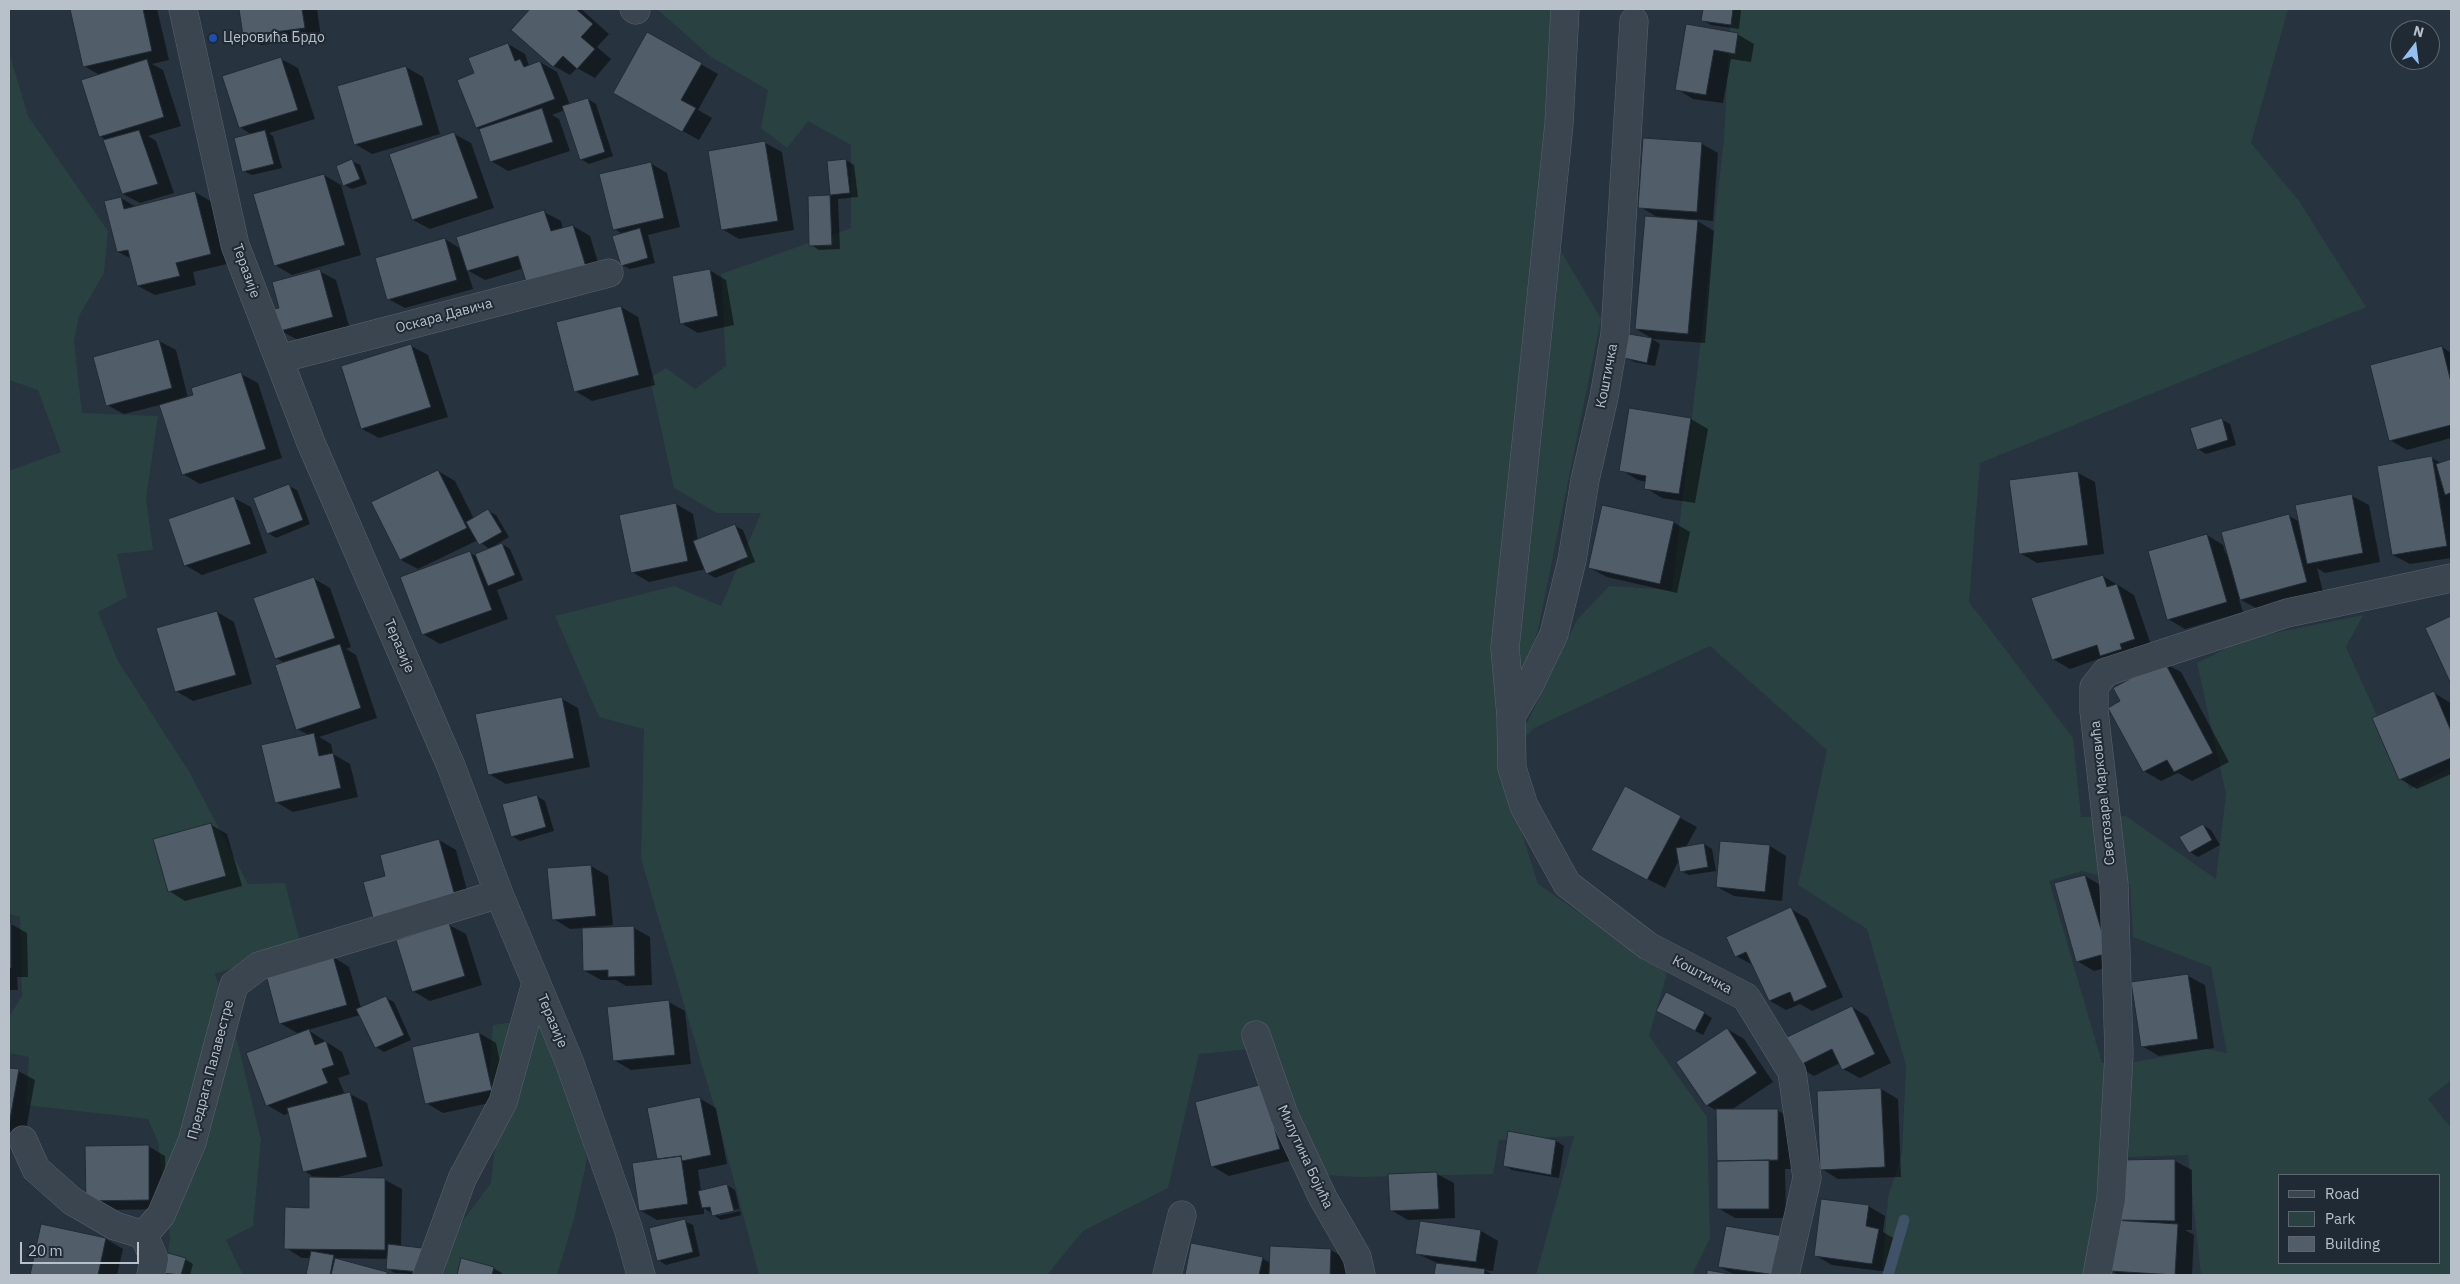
<!DOCTYPE html>
<html>
<head>
<meta charset="utf-8">
<style>
	body { margin:0 }
	#map { position:relative; width:2460px; height:1284px; overflow:hidden; background:#27333f; font-family:"IBM Plex Sans",sans-serif }
	canvas { display:block }
	.frame { position:absolute; inset:0; border:10px solid #b8c0ca; pointer-events:none }
	.legend { position:absolute; left:2278px; top:1174px; width:162px; height:90px; box-sizing:border-box; background:#202a34; border:1px solid #5d6670; margin:0; padding:6px 9px; list-style:none; font-size:15px; color:#b8c0ca }
	.legend li { display:flex; align-items:center; gap:10px; height:25px }
	.legend b { width:25px; border:1px solid #5d6670 }
	.north { position:absolute; left:2390px; top:20px; width:50px; height:50px; box-sizing:border-box; background:#202a34; border:1px solid #5d6670; border-radius:50%; rotate:15deg; font-size:14px; font-weight:700; line-height:20px; text-align:center; color:#b8c0ca }
	.north::after { content:''; display:block; margin:auto; width:18px; height:22px; background:#95bff1; clip-path:polygon(50% 0,100% 100%,50% 72%,0 100%) }
	.scale { position:absolute; left:20px; top:1242px; width:119px; height:22px; box-sizing:border-box; border:2px solid #b8c0ca; border-top:0; padding-left:6px; font-size:15px; line-height:18px; white-space:nowrap; color:#b8c0ca; -webkit-text-stroke:4px #202a34; paint-order:stroke }
</style>
</head>
<body>
<div id="map">
<canvas width="2460" height="1284"></canvas>
<div class="frame"></div>
<ul class="legend">
<li><b style="height:6px;background:#3b454f"></b>Road</li>
<li><b style="height:14px;background:#2a4141"></b>Park</li>
<li><b style="height:14px;background:#515e6a"></b>Building</li>
</ul>
<div class="north">N</div>
<div class="scale">20 m</div>
</div>
<script>
const context = document.querySelector('canvas').getContext('2d');
context.lineJoin = 'round';
function fill(path, color) {
  context.fillStyle = color;
  context.fill(path, 'evenodd');
}
function poly(rows) {
  const path = new Path2D();
  for (const r of rows) {
    path.moveTo(r[0], r[1]);
    for (let i = 2; i < r.length; i += 2) path.lineTo(r[i], r[i + 1]);
  }
  return path;
}
function trace(path, color, width, dash) {
  context.strokeStyle = color;
  context.lineWidth = width;
  context.lineCap = dash ? 'butt' : 'round';
  context.setLineDash(dash || []);
  context.stroke(path);
}
function write(font, color, halo, rows, align = 'center') {
  context.font = font + ' "IBM Plex Sans",sans-serif';
  context.lineWidth = 4;
  context.setLineDash([]);
  context.textBaseline = 'middle';
  context.strokeStyle = halo;
  context.fillStyle = color;
  for (const [text, x, y, turn = 0] of rows) {
    context.save();
    context.translate(x, y);
    context.rotate((+turn || 0) * Math.PI / 180);
    context.textAlign = isNaN(turn) ? turn : align;
    if (halo) context.strokeText(text, 0, 0);
    context.fillText(text, 0, 0);
    context.restore();
  }
}
const green = poly([
	[657,9,1552,9,1545,123,1561,251,1601,319,1539,625,1501,761,1529,719,1577,620,1609,586,1672,590,1724,139,1731,9,2288,9,2251,143,2299,201,2366,307,1980,463,1969,602,2073,738,2081,817,2126,816,2216,879,2226,794,2197,663,2245,639,2363,615,2346,647,2410,789,2451,767,2451,1080,2428,1099,2451,1128,2451,1275,2201,1275,2188,1155,2128,1157,2107,1275,1882,1275,1888,1197,1902,1153,1906,1065,1867,929,1798,885,1827,750,1710,646,1534,728,1500,763,1538,884,1667,973,1649,1036,1707,1117,1710,1238,1692,1275,1536,1275,1574,1136,1499,1140,1493,1174,1359,1177,1325,1175,1271,1047,1199,1054,1168,1188,1083,1231,1047,1275,759,1275,714,1106,641,859,644,729,599,717,555,616,674,586,721,606,761,513,717,513,674,488,650,378,666,368,695,389,726,366,721,274,851,228,851,145,808,121,787,148,761,128,768,90,711,57],
	[2082,871,2130,884,2133,937,2211,967,2227,1053,2206,1049,2135,1062,2102,1063,2049,881],
	[2279,1175,2439,1175,2439,1263,2279,1263],
	[9,52,28,116,108,231,104,273,79,316,74,341,82,413,158,416,146,499,153,550,117,554,127,597,98,612,118,661,190,773,248,884,285,883,301,945,215,974,238,1044,261,1140,253,1226,226,1240,243,1275,164,1275,170,1239,158,1142,148,1119,26,1105,29,1057,9,1053,9,1017,22,996,20,917,9,914,9,471,61,452,38,390,9,380],
	[542,1018,570,1085,587,1159,574,1219,557,1275,443,1275,458,1227,491,1183,496,1138,489,1075,493,1025]
]);
const shadow = poly([
	[71,9,157,9,169,60,152,64,163,70,181,126,148,136,156,141,174,193,140,203,123,194,107,141,100,136,100,75,84,66],
	[240,9,317,9,321,37,261,45,244,35],
	[532,9,581,9,609,34,597,47,611,59,595,78,577,68,570,75,554,66,513,30],
	[1704,9,1738,9,1741,10,1739,29,1711,25,1702,20],
	[1687,26,1737,34,1754,44,1751,62,1731,59,1723,103,1693,99,1677,89],
	[648,34,718,74,698,110,712,118,699,140,614,93],
	[508,44,525,54,529,66,540,62,557,72,570,105,588,99,596,104,613,156,589,164,581,159,565,110,552,115,559,119,570,151,508,171,491,161,480,130,477,128,475,74],
	[281,59,298,68,315,119,269,133,273,136,282,168,252,175,243,171,252,135,240,127],
	[406,67,423,77,440,134,372,154,355,144],
	[454,134,471,143,494,208,430,229,413,220],
	[765,143,782,152,794,230,739,239,722,229],
	[1702,144,1718,153,1713,221,1694,219,1714,231,1705,343,1653,339,1636,329,1659,218,1640,207],
	[846,160,854,165,858,197,838,199,840,249,819,250,811,245,809,197,832,196,828,162],
	[352,161,360,165,367,184,352,189,344,185],
	[650,163,667,173,680,227,648,235,655,263,630,269,622,265,623,234,614,229],
	[324,175,341,185,361,255,292,275,275,265],
	[195,192,212,202,227,264,193,272,196,285,155,295,138,286,132,259,118,252,121,198,136,207],
	[544,212,561,221,563,229,573,226,590,236,603,279,524,268,485,280,467,270,473,289,405,308,388,299,445,239,461,249],
	[709,270,726,280,734,325,698,333,681,323],
	[319,271,336,280,349,326,298,340,281,331,281,309],
	[621,307,638,317,655,385,592,401,575,391],
	[1652,339,1660,344,1655,366,1634,362,1625,357],
	[159,341,176,350,188,398,241,374,258,383,282,458,200,484,183,474,160,405,124,414,107,405],
	[411,346,428,355,448,417,379,438,362,429],
	[2442,347,2451,353,2451,438,2407,450,2390,440],
	[1630,409,1691,419,1708,429,1695,503,1662,498,1646,488,1647,482,1638,480,1621,470],
	[2221,419,2230,424,2236,445,2206,454,2198,449],
	[2432,458,2441,463,2451,460,2451,558,2410,564,2393,555],
	[438,471,455,481,474,519,488,511,496,515,509,537,494,546,502,544,510,549,523,580,497,590,508,619,440,644,423,634,470,553,478,557,489,549,478,540,418,569,401,560],
	[2078,473,2095,482,2104,554,2037,563,2020,553],
	[289,486,297,490,310,524,276,538,268,533],
	[2352,496,2369,505,2380,562,2325,573,2317,568,2323,592,2258,609,2239,599,2243,612,2185,629,2168,619,2207,535,2223,545,2226,554,2289,516,2300,522],
	[234,498,251,507,267,553,202,575,185,565],
	[676,504,693,514,698,541,735,526,743,530,755,562,715,578,707,573,706,569,649,582,632,572],
	[1673,522,1690,532,1677,593,1607,577,1590,568],
	[2103,576,2134,595,2152,648,2118,665,2104,657,2070,669,2053,659],
	[313,578,330,588,351,647,346,649,356,655,377,718,319,737,331,744,333,754,350,764,358,797,293,812,276,802,309,735,297,729,285,663,276,658],
	[217,612,234,622,252,684,193,701,176,691],
	[2451,617,2451,681,2427,628],
	[2164,663,2181,672,2229,762,2192,781,2178,773,2161,781,2144,771,2122,702],
	[2434,693,2451,703,2451,774,2417,789,2400,779],
	[562,699,578,708,590,767,506,784,489,774],
	[1625,788,1697,827,1686,847,1704,844,1712,849,1716,871,1689,875,1681,871,1679,860,1665,888,1609,859],
	[537,796,545,801,554,831,520,841,512,836],
	[210,824,227,834,242,886,185,901,169,891],
	[2203,825,2211,830,2220,845,2198,857,2190,852],
	[439,840,456,850,473,912,387,877],
	[1770,846,1786,856,1782,901,1734,896,1717,887],
	[591,866,608,876,613,925,590,927,591,929,634,928,650,937,652,985,626,986,616,980,601,980,585,971,583,928,570,929,554,919,549,870],
	[2085,876,2102,886,2124,963,2094,971,2077,961],
	[1791,909,1808,919,1843,997,1812,1011,1800,1004,1786,1010,1770,1001,1753,965,1736,956],
	[9,923,27,933,28,977,17,977,18,990,9,990],
	[449,925,466,934,482,985,430,1001,413,991],
	[333,957,349,967,361,1008,386,998,394,1002,411,1040,384,1052,376,1047,360,1015,308,1030,342,1052,350,1074,338,1078,345,1095,350,1094,367,1103,383,1166,334,1178,385,1180,402,1189,401,1247,428,1275,395,1273,387,1268,388,1259,336,1258,390,1275,307,1275,311,1258,302,1258,286,1248,310,1209,317,1179,304,1171,289,1113,284,1115,267,1105,299,1034,280,1023],
	[2188,976,2205,985,2214,1048,2159,1056,2142,1046],
	[669,1002,685,1011,691,1064,631,1070,614,1060],
	[1852,1007,1868,1017,1891,1063,1860,1078,1843,1069,1840,1063,1814,1076,1797,1066],
	[1704,1013,1712,1018,1703,1035,1666,1016],
	[1727,1029,1744,1039,1773,1082,1731,1110,1777,1110,1794,1120,1795,1169,1785,1169,1786,1218,1735,1218,1718,1208,1717,1111,1707,1105],
	[479,1033,496,1043,508,1099,443,1113,426,1103],
	[9,1069,18,1071,35,1080,24,1141,9,1138],
	[1263,1085,1297,1159,1229,1176,1212,1166],
	[1881,1089,1898,1099,1901,1177,1838,1179,1822,1169],
	[699,1098,716,1108,727,1164,698,1170,701,1191,727,1185,735,1190,741,1215,721,1220,704,1208,704,1214,657,1220,640,1210,659,1160,648,1109],
	[739,1209,740,1211,718,1216,718,1213],
	[1510,1133,1556,1141,1564,1146,1559,1178,1512,1170,1504,1165],
	[148,1146,165,1156,166,1209,104,1210,87,1200],
	[2121,1161,2175,1161,2192,1170,2192,1230,2185,1230,2194,1235,2192,1275,2119,1275,2111,1271,2122,1222],
	[1437,1174,1454,1183,1455,1218,1408,1220,1391,1210,1389,1175],
	[1868,1206,1885,1216,1883,1232,1895,1239,1889,1272,1832,1265,1815,1255],
	[684,1221,693,1225,700,1256,666,1265,658,1260],
	[42,1225,106,1239,123,1249,117,1275,31,1275],
	[1481,1231,1498,1241,1493,1271,1485,1270,1493,1275,1436,1275,1437,1263,1416,1253],
	[1192,1245,1262,1258,1270,1263,1331,1250,1348,1260,1347,1275,1186,1275],
	[185,1259,193,1264,190,1275,168,1275,163,1273],
	[462,1260,493,1268,502,1273,501,1275,458,1275],
	[1720,1267,1794,1275,1735,1275]
]);
const stream = poly([
	[1888,1275,1904,1220]
]);
const building = poly([
	[70,9,143,9,152,51,83,67,70,9],
	[239,9,302,9,305,28,243,36,239,9],
	[530,9,576,9,593,24,581,37,595,49,577,69,563,56,553,67,511,30,530,9],
	[1703,9,1733,9,1731,25,1701,21,1703,9],
	[1686,24,1738,33,1735,54,1714,50,1706,95,1675,90,1686,24],
	[647,32,702,63,681,100,696,108,682,132,613,93,647,32],
	[508,43,515,61,520,59,524,67,540,61,555,99,476,128,457,80,474,73,468,58,508,43],
	[281,57,298,110,239,128,222,76,281,57],
	[147,59,164,117,99,137,81,80,147,59],
	[406,66,423,125,354,145,337,86,406,66],
	[588,98,605,152,580,160,562,106,588,98],
	[542,108,553,142,490,162,479,129,542,108],
	[139,130,158,184,122,194,103,140,139,130],
	[265,130,274,164,242,172,234,138,265,130],
	[454,132,478,198,412,220,389,154,454,132],
	[1643,138,1702,142,1697,212,1638,208,1643,138],
	[765,141,778,221,721,230,708,151,765,141],
	[352,159,360,179,343,186,336,166,352,159],
	[846,159,850,193,830,195,827,161,846,159],
	[651,162,664,218,613,230,599,174,651,162],
	[324,174,345,245,274,266,253,194,324,174],
	[195,191,211,254,176,263,180,276,137,286,128,250,117,252,104,201,121,197,124,209,195,191],
	[830,195,832,245,809,246,808,196,830,195],
	[544,210,551,231,573,225,587,270,528,288,518,256,467,271,456,237,544,210],
	[1645,216,1698,220,1688,334,1635,329,1645,216],
	[640,228,648,258,621,266,612,236,640,228],
	[445,238,457,280,387,300,375,258,445,238],
	[320,269,333,317,280,331,274,309,279,308,272,282,320,269],
	[710,269,718,316,680,324,672,276,710,269],
	[621,306,639,375,574,392,556,322,621,306],
	[1629,334,1652,338,1647,363,1624,358,1629,334],
	[159,339,172,388,106,406,93,357,159,339],
	[411,344,431,407,361,429,341,366,411,344],
	[2442,346,2451,382,2451,425,2389,441,2370,365,2442,346],
	[241,372,266,449,182,475,159,405,193,395,191,388,241,372],
	[1629,408,1691,418,1679,494,1644,489,1646,476,1619,471,1629,408],
	[2222,418,2228,440,2197,450,2190,428,2222,418],
	[2432,456,2447,546,2392,555,2377,466,2432,456],
	[2451,459,2451,497,2450,493,2445,495,2436,464,2451,459],
	[438,470,467,528,400,560,371,502,438,470],
	[2078,471,2088,545,2019,554,2009,480,2078,471],
	[289,484,303,520,267,534,253,498,289,484],
	[2352,494,2363,553,2307,564,2295,505,2352,494],
	[234,496,251,544,184,566,168,519,234,496],
	[676,503,688,561,631,573,619,515,676,503],
	[1602,505,1674,521,1660,584,1588,568,1602,505],
	[488,509,502,532,479,545,466,522,488,509],
	[2289,514,2307,582,2240,600,2221,532,2289,514],
	[735,524,748,557,706,574,693,541,735,524],
	[2207,534,2227,602,2167,620,2148,551,2207,534],
	[502,543,515,575,488,586,475,554,502,543],
	[470,551,492,610,422,635,400,577,470,551],
	[2103,575,2107,587,2117,584,2135,639,2120,644,2122,649,2100,656,2097,645,2052,660,2031,598,2103,575],
	[314,577,335,638,275,659,253,598,314,577],
	[217,611,236,675,175,692,156,628,217,611],
	[2451,616,2451,684,2425,628,2451,616],
	[340,644,361,708,296,730,275,665,340,644],
	[2164,661,2213,753,2174,772,2167,760,2143,772,2108,708,2120,701,2113,688,2164,661],
	[2434,691,2451,731,2451,758,2399,780,2372,718,2434,691],
	[562,697,574,758,488,775,475,714,562,697],
	[314,733,319,756,333,753,341,788,275,803,261,745,314,733],
	[1625,786,1681,816,1647,880,1591,850,1625,786],
	[537,795,546,827,511,837,502,804,537,795],
	[211,823,226,876,168,892,153,839,211,823],
	[2203,824,2212,840,2189,853,2179,837,2203,824],
	[439,839,457,903,375,925,363,882,385,876,380,855,439,839],
	[1720,841,1770,845,1765,892,1716,887,1720,841],
	[1704,843,1708,867,1680,872,1676,848,1704,843],
	[591,865,596,916,552,920,547,868,591,865],
	[2085,875,2108,953,2076,962,2054,883,2085,875],
	[1791,907,1827,987,1794,1002,1790,992,1769,1001,1746,952,1735,957,1726,937,1791,907],
	[9,922,11,922,11,968,9,968,9,922],
	[449,923,465,976,412,992,396,940,449,923],
	[634,926,635,976,608,977,608,970,583,971,582,928,634,926],
	[333,956,347,1005,279,1024,266,975,333,956],
	[2188,974,2198,1039,2141,1047,2131,982,2188,974],
	[1666,992,1705,1012,1695,1031,1656,1011,1666,992],
	[386,996,404,1035,375,1048,356,1009,386,996],
	[669,1000,675,1055,613,1061,607,1007,669,1000],
	[1852,1006,1875,1054,1842,1070,1832,1049,1796,1067,1783,1039,1852,1006],
	[1727,1028,1757,1073,1706,1106,1676,1062,1727,1028],
	[309,1029,315,1045,326,1041,334,1065,322,1069,328,1083,266,1106,246,1053,309,1029],
	[479,1032,492,1090,425,1104,412,1047,479,1032],
	[9,1068,19,1069,9,1125,9,1068],
	[1263,1084,1280,1149,1211,1167,1195,1102,1263,1084],
	[1881,1088,1885,1167,1820,1170,1817,1091,1881,1088],
	[350,1092,367,1157,303,1172,287,1108,350,1092],
	[700,1097,711,1155,682,1161,681,1156,657,1159,647,1108,700,1097],
	[1716,1109,1778,1109,1778,1160,1717,1161,1716,1109],
	[1508,1131,1556,1140,1551,1175,1503,1166,1508,1131],
	[149,1145,149,1200,86,1201,85,1146,149,1145],
	[681,1156,688,1204,639,1211,632,1163,681,1156],
	[2175,1159,2175,1221,2120,1220,2120,1160,2175,1159],
	[1769,1160,1769,1209,1717,1209,1717,1161,1769,1160],
	[1437,1172,1439,1209,1390,1211,1388,1174,1437,1172],
	[309,1177,385,1178,385,1250,284,1249,285,1207,309,1208,309,1177],
	[727,1184,734,1211,712,1216,710,1207,702,1208,698,1191,727,1184],
	[1821,1199,1869,1205,1866,1226,1879,1229,1872,1264,1814,1256,1821,1199],
	[685,1219,693,1252,657,1261,649,1228,685,1219],
	[2112,1220,2178,1224,2175,1275,2109,1271,2112,1220],
	[1420,1221,1481,1230,1476,1262,1415,1254,1420,1221],
	[41,1224,106,1238,98,1275,30,1275,41,1224],
	[1726,1226,1783,1236,1776,1275,1718,1267,1726,1226],
	[1191,1243,1263,1257,1259,1275,1185,1275,1191,1243],
	[388,1244,422,1248,420,1272,386,1269,388,1244],
	[1270,1246,1331,1249,1330,1275,1269,1275,1270,1246],
	[311,1251,334,1255,330,1275,306,1275,311,1251],
	[168,1253,186,1258,181,1275,162,1273,168,1253],
	[335,1258,387,1272,387,1275,331,1275,335,1258],
	[461,1258,494,1267,492,1275,457,1275,461,1258],
	[1436,1263,1485,1269,1484,1275,1434,1275,1436,1263],
	[1707,1270,1735,1275,1707,1275,1707,1270]
]);
const minor = poly([
	[183,9,235,245,311,443,451,766,499,894,569,1061,628,1228,641,1275],
	[634,9,636,10],
	[1565,9,1559,124,1505,648,1511,716,1512,768,1524,806,1567,884,1648,946,1746,997,1792,1072,1807,1178,1785,1275],
	[279,359,609,273],
	[1511,716,1530,684,1554,634,1572,560,1585,480,1604,397,1615,334,1634,21],
	[1256,1035,1284,1115,1323,1198,1357,1257,1361,1275],
	[23,1140,36,1169,72,1201,115,1226,144,1235,161,1215,192,1142,234,985,259,966,499,894],
	[144,1235,154,1259,151,1275],
	[427,1275,462,1179,503,1102,536,983],
	[1167,1275,1182,1215],
	[2097,1275,2111,1199,2119,1054,2114,885,2094,711,2094,687,2106,672,2287,613,2451,578]
]);
const markers = [
	[213,38,5,"#1a4fb4"]
];
const poiNames = [
	["Церовића Брдо",223,38]
];
const streetNames = [
	["Теразије",246,271,70],
	["Оскара Давича",444,316,-15],
	["Коштичка",1607,376,-79],
	["Теразије",399,646,67],
	["Светозара Марковића",2103,793,-96],
	["Коштичка",1702,975,28],
	["Теразије",552,1021,67],
	["Предрага Палавестре",211,1070,-75],
	["Милутина Бојића",1305,1157,65]
];
fill(green, '#2a4141');
fill(shadow, '#0007');
trace(stream, '#3f5267', 11);
fill(building, '#515e6a');
trace(building, '#222c36', 1);
trace(minor, '#59636d', 29);
trace(minor, '#3b454f', 28);
for (const [x, y, r, color] of markers) {
  const dot = new Path2D();
  dot.arc(x, y, r, 0, 2 * Math.PI);
  context.fillStyle = color;
  context.fill(dot);
  trace(dot, '#202a34', 2);
}
write('14px', '#b8c0ca', '#202a34', poiNames, 'left');
write('14px', '#b8c0ca', '#202a34', streetNames);
</script>
</body>
</html>
